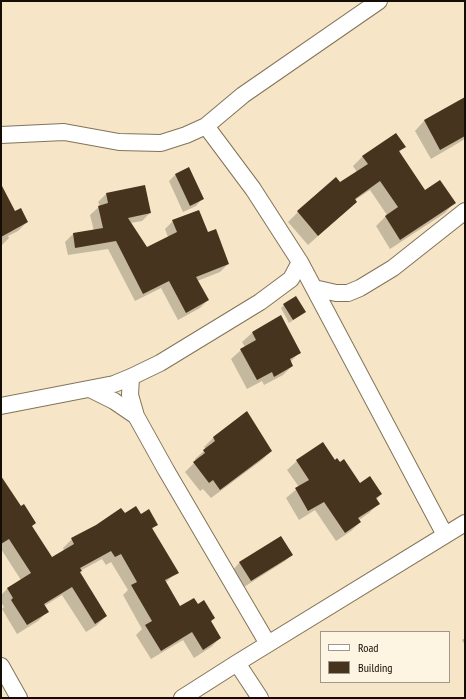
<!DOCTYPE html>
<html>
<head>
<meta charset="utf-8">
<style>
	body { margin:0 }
	#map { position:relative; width:466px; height:699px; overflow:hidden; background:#f6e6c7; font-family:"PT Sans Narrow",sans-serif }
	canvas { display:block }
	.frame { position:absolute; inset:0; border:2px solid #130d04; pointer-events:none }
	.legend { position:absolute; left:320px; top:631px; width:130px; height:52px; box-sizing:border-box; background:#fdf4e1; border:1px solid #9f9889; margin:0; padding:5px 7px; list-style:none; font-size:12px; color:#130d04 }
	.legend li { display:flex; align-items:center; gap:8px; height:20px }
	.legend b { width:20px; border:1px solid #9f9889 }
</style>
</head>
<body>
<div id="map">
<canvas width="466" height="699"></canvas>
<div class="frame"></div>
<ul class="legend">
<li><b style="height:5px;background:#fff"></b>Road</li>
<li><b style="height:11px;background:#47341e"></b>Building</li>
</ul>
</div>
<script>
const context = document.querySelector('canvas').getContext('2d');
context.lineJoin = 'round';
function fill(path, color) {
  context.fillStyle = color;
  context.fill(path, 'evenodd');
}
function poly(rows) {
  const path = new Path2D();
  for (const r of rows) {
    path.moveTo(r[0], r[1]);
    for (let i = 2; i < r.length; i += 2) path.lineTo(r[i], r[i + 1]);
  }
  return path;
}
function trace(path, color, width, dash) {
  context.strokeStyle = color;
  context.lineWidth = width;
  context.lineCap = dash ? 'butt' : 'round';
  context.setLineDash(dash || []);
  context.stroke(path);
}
const shadow = poly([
	[463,99,465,102,465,139,431,159,415,131,424,121],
	[404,147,399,152,424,191,454,203,445,213,390,249,376,226,387,215,370,190,355,200,346,211,308,245,288,222,298,212,357,172,353,166,363,156],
	[176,174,202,199,196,206,183,212,169,181],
	[106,194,150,213,142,221,130,223,146,248,168,237,165,229,173,221,207,234,228,264,220,272,197,281,208,300,200,308,178,320,161,288,135,301,108,249,68,255,65,242,73,234,94,231,90,215,100,206,98,202],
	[1,196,15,212,27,222,18,231,8,236,9,238,1,246],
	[284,305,305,312,289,323,281,308],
	[280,317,300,352,290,362,292,366,283,375,264,385,262,381,247,389,231,359,241,350,245,347,242,342,252,333],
	[247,413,271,451,262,460,211,498,203,489,200,491,185,472,196,461,195,459,206,449,204,447,213,438],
	[297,461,335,461,360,484,381,494,376,500,378,504,369,513,359,520,360,522,351,531,336,541,315,510,299,520,286,498,299,487,287,470],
	[1,495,31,526,52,559,64,551,63,548,72,539,124,514,141,515,157,525,152,529,177,572,165,583,180,608,210,622,220,638,211,647,194,658,183,640,151,659,136,635,142,629,123,595,128,590,111,562,106,565,102,559,80,571,79,573,106,616,97,625,86,632,62,595,44,606,47,612,38,621,17,634,2,609,4,607,1,602,1,595,7,589,21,580,1,549],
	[281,537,292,555,285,561,244,587,233,570,239,563],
	[465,638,465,645,462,640]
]);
const building = poly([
	[465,97,465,136,440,150,424,120],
	[396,133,406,147,399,151,425,190,440,180,456,203,400,240,385,216,398,207,380,181,355,199,357,202,318,236,297,211,336,177,340,182,368,164,362,156],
	[189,167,204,199,190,206,175,174],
	[1,184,15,211,21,208,28,222,1,237],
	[145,185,151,213,128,218,147,247,177,232,172,220,199,210,208,232,216,229,229,264,196,277,209,300,186,313,169,281,143,294,116,241,75,248,73,233,103,228,98,206,108,203,106,193],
	[296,296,306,312,293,320,283,304],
	[281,315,301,353,290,359,293,366,274,377,272,372,257,380,240,349,256,340,252,332],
	[247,411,272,451,220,490,213,480,209,483,193,462,205,453,203,450,215,441,213,437],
	[323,442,335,460,337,458,340,462,344,459,360,483,370,476,382,494,376,498,380,504,358,518,361,522,345,533,324,502,308,511,295,488,309,480,296,460],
	[1,476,21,506,24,504,36,523,32,526,52,557,74,544,71,538,96,525,121,508,125,513,136,506,141,514,149,509,158,525,152,528,179,573,165,580,180,606,194,598,198,604,204,600,215,618,211,621,221,638,203,650,192,632,161,651,145,625,152,621,131,585,137,582,121,554,115,557,111,551,80,568,82,571,80,572,107,616,95,624,72,587,44,604,49,612,27,625,11,600,13,598,7,588,31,573,9,539,1,544],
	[281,536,293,555,251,581,239,562]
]);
const minor = poly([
	[206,126,253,189,300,262,445,535],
	[1,135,64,132,119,142,161,143,186,135,206,126,243,95,379,1],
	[314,288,336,293,348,293,360,288,393,268,465,211],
	[131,377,130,395,136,416,166,470,268,644],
	[90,389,114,401,136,416],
	[1,406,114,384,131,377,160,363,260,302,291,279,300,262],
	[237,663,260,698],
	[1,666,19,698],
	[182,698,237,663,465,523]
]);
fill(shadow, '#0003');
fill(building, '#47341e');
trace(minor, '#827458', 18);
trace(minor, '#fff', 16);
</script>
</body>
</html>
